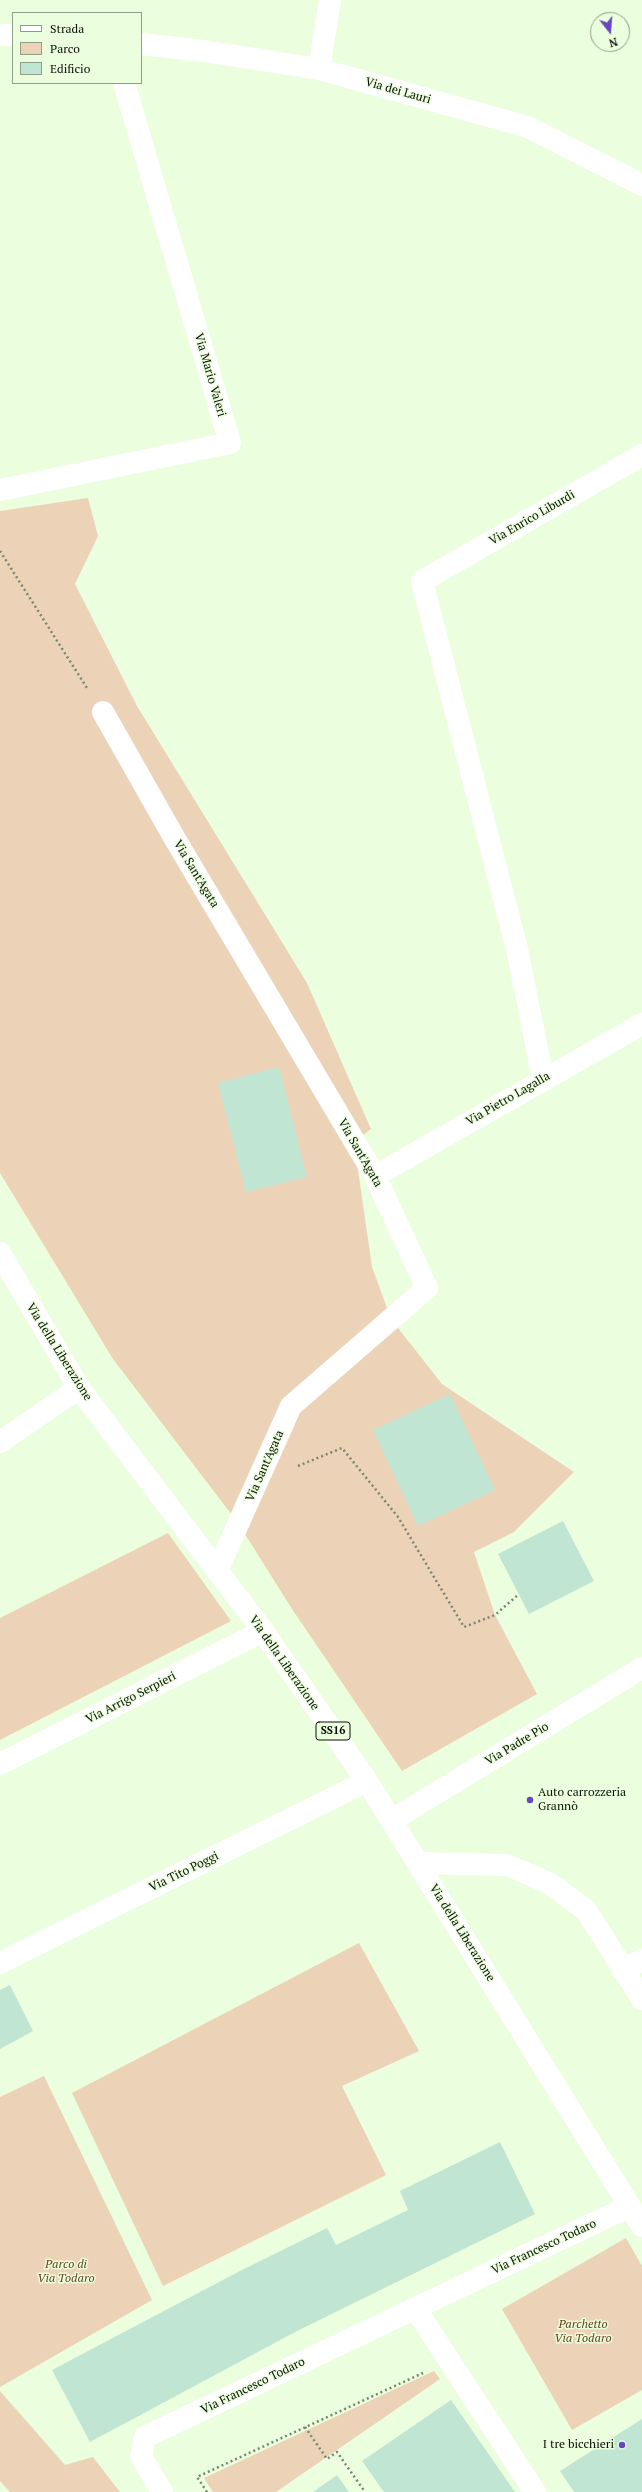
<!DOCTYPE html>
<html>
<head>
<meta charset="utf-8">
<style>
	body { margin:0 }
	#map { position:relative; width:642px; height:2492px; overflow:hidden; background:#ebfede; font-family:"PT Serif",serif }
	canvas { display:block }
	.legend { position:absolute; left:12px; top:12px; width:130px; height:72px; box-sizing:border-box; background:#ebfede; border:1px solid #919f88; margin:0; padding:5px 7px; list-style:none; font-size:12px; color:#0b1107 }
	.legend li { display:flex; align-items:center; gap:8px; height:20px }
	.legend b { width:20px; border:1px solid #919f88 }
	.north { position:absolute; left:590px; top:12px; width:40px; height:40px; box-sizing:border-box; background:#ebfede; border:1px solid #919f88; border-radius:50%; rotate:163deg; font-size:11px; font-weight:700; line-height:16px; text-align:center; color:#0b1107 }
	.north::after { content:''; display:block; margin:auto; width:14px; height:18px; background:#6746bf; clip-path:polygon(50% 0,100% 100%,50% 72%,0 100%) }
</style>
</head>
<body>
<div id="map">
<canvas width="642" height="2492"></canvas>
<ul class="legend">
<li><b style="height:5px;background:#fff"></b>Strada</li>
<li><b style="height:11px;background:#ecd3b7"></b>Parco</li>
<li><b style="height:11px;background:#c0e5d3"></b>Edificio</li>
</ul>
<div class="north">N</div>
</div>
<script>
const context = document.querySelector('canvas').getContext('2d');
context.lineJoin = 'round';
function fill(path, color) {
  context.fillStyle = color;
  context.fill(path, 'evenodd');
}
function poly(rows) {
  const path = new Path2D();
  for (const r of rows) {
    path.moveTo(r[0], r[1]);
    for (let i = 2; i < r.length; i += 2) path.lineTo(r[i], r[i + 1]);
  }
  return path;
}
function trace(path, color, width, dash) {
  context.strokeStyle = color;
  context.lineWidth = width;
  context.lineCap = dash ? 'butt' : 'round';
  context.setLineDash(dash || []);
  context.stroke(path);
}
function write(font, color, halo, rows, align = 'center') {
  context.font = font + ' "PT Serif",serif';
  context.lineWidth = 3;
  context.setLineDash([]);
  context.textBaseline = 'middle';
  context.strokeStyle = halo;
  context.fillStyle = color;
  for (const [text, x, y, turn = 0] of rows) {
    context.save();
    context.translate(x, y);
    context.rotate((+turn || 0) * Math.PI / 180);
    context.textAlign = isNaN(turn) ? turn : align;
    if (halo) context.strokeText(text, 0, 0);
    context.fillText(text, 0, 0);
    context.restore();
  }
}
const green = poly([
	[88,498,98,536,75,584,137,706,307,983,371,1129,354,1142,372,1267,391,1319,442,1384,574,1472,514,1532,474,1552,495,1615,537,1694,402,1771,292,1609,238,1523,113,1359,0,1173,0,511],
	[168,1533,231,1621,0,1740,0,1618],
	[359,1943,419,2051,342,2086,386,2175,163,2286,72,2093],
	[44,2076,152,2300,0,2387,0,2097],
	[626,2238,642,2266,642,2390,572,2430,502,2309],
	[434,2371,440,2379,276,2492,213,2492,204,2478],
	[0,2391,65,2465,93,2457,120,2492,10,2492,0,2481]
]);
const building = poly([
	[279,1067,307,1177,246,1192,218,1083],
	[450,1394,495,1490,418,1526,373,1430],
	[563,1521,594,1581,529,1614,498,1554],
	[10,1985,33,2031,0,2049,0,1990],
	[500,2142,535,2214,297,2331,90,2442,52,2370,238,2272,327,2228,336,2245,408,2210,400,2191],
	[451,2400,515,2492,384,2492,362,2461],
	[642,2419,642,2492,574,2492,560,2471],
	[337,2475,349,2492,313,2492]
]);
const path = poly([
	[0,551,87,688],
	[298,1466,342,1448,398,1517,464,1627,495,1615,519,1594],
	[305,2427,327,2459,337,2452,365,2492],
	[207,2492,197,2477,423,2373]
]);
const minor = poly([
	[0,35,13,35],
	[141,44,204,51,319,69,528,127,642,185],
	[319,69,330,0],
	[0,490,230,443,124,83],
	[103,712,175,839,375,1176,427,1288,291,1406,217,1571],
	[543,1078,517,949,422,581,642,455],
	[375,1176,642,1024],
	[0,1442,79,1388],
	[0,1764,263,1631],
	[392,1820,642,1668],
	[419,1863,507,1865,549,1883,586,1910,642,1999],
	[0,1963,367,1781],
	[623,1970,642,1960],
	[415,2308,535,2492],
	[162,2492,141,2456,145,2437,630,2206]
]);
const primary = poly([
	[0,1253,79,1388,263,1631,367,1781,642,2226]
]);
const markers = [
	[530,1800,4,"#6746bf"],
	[622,2445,4,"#6746bf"]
];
const shields = [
	[333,1731,34]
];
const shieldNames = [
	["SS16",333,1731]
];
const streetNames = [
	["Via dei Lauri",398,91,16],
	["Via Mario Valeri",210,375,74],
	["Via Enrico Liburdi",532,518,-30],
	["Via Sant'Agata",196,874,59],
	["Via Pietro Lagalla",508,1099,-30],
	["Via Sant'Agata",360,1153,60],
	["Via della Liberazione",59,1352,58],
	["Via Sant'Agata",265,1466,-66],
	["Via della Liberazione",284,1663,55],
	["Via Arrigo Serpieri",131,1698,-27],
	["Via Padre Pio",517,1744,-31],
	["Via Tito Poggi",184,1872,-26],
	["Via della Liberazione",462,1933,58],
	["Via Francesco Todaro",544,2247,-25],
	["Via Francesco Todaro",253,2386,-26]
];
const poiNames = [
	["Auto carrozzeria",538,1793],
	["Grannò",538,1807],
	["I tre bicchieri",614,2445,"right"]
];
const parkNames = [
	["Parco di",66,2265],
	["Via Todaro",66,2279],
	["Parchetto",583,2325],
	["Via Todaro",583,2339]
];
fill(green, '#ecd3b7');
fill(building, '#c0e5d3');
trace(path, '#798671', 2.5, [2, 3]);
trace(minor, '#fff', 22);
trace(primary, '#fff', 22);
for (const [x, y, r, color] of markers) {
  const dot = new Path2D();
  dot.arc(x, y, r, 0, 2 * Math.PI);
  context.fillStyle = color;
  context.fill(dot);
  trace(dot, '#ebfede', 1.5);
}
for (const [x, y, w] of shields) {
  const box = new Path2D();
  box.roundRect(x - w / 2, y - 9, w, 18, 3);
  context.fillStyle = '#ebfede';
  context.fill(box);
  trace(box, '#0b1107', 1);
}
write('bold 11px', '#0b1107', null, shieldNames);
write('12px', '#0b1107', '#ebfede', streetNames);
write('12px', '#0b1107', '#ebfede', poiNames, 'left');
write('italic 12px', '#654318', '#ebfede', parkNames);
</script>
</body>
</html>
